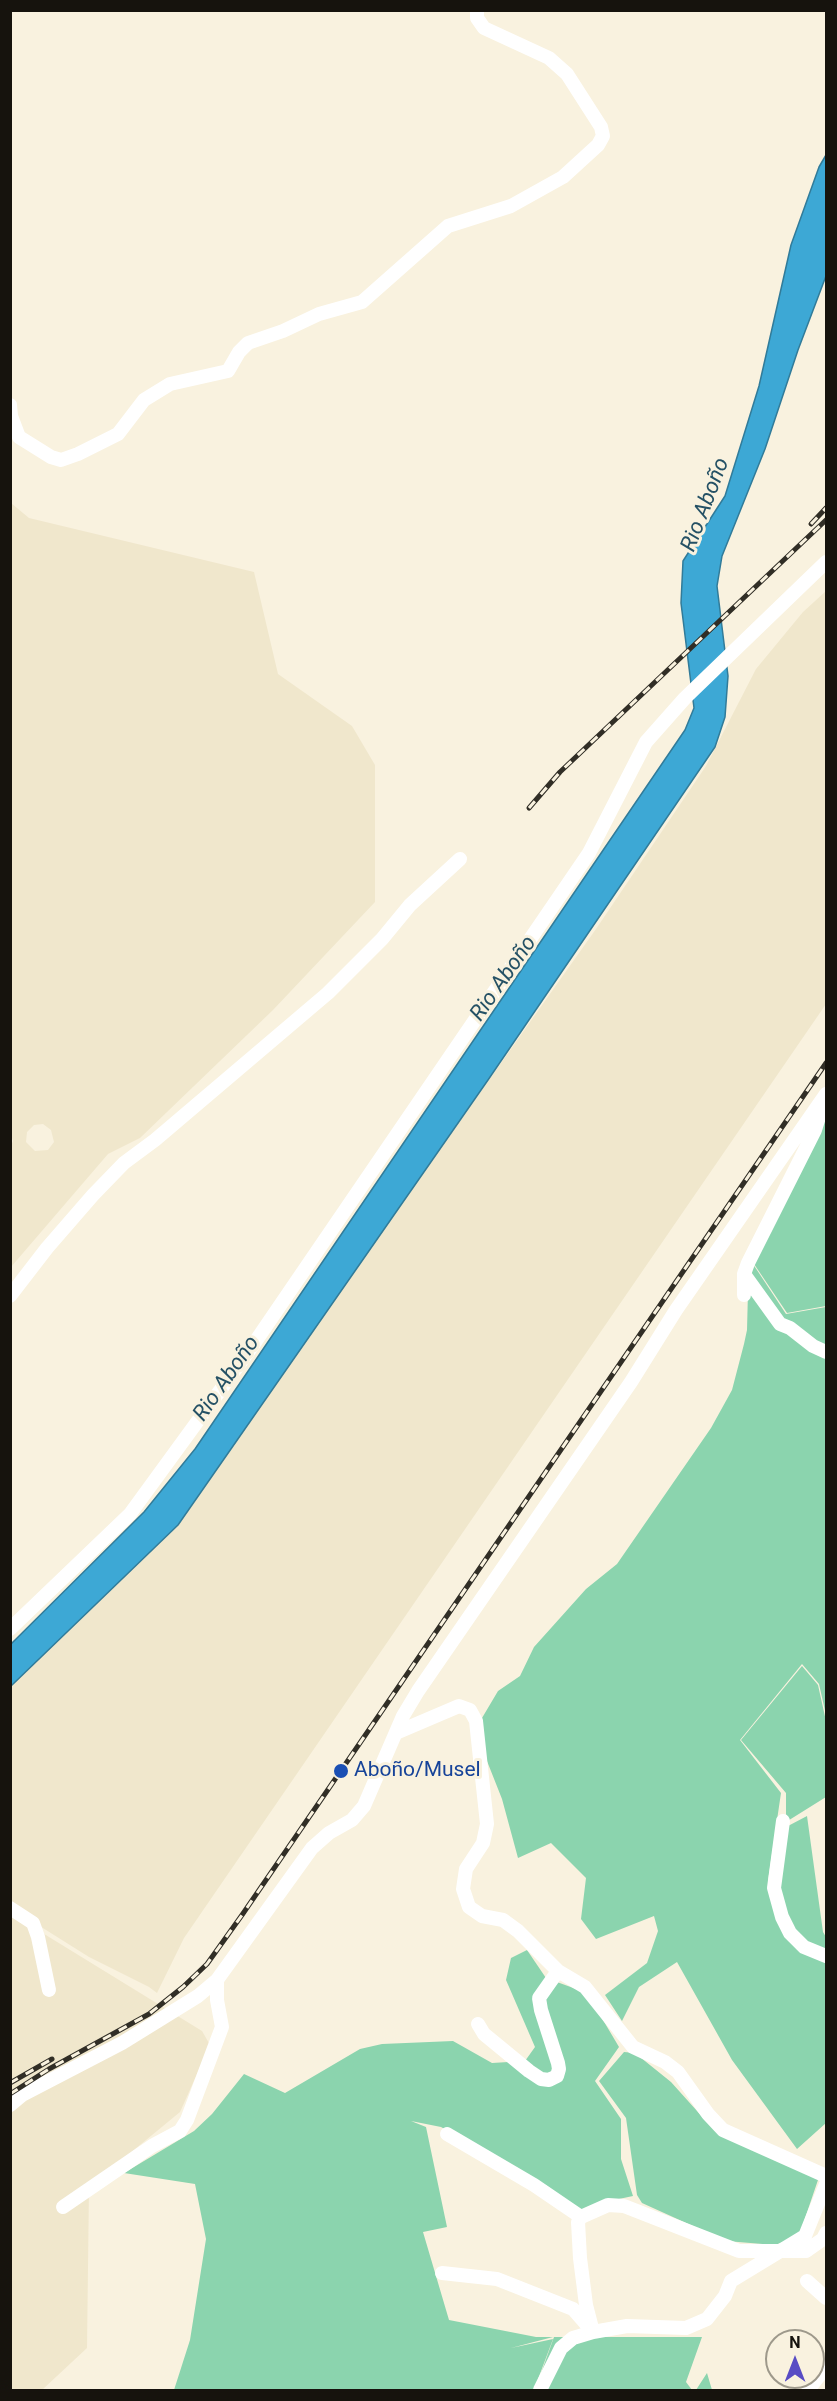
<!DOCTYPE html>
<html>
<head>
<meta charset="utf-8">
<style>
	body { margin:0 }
	#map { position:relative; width:837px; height:2401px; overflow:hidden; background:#f9f2df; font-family:Roboto,sans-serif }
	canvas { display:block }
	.frame { position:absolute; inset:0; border:12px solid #16130d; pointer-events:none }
	.north { position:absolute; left:765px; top:2329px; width:60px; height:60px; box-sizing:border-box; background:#f9f2df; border:2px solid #9e998b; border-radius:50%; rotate:0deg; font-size:16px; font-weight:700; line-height:24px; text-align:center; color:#16130d }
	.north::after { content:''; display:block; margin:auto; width:21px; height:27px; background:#584cc4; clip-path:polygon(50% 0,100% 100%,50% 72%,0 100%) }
</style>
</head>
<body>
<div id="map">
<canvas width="837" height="2401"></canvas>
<div class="frame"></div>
<div class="north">N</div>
</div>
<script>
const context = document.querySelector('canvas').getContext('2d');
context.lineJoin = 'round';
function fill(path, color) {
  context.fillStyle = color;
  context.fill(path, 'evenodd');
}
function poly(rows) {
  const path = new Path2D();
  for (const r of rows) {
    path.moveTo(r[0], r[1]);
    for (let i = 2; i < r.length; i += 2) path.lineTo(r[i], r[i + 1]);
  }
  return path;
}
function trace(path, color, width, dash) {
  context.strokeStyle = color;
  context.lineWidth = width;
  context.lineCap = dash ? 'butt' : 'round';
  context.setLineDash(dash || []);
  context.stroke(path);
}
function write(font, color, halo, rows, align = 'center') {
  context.font = font + ' Roboto,sans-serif';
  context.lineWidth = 6;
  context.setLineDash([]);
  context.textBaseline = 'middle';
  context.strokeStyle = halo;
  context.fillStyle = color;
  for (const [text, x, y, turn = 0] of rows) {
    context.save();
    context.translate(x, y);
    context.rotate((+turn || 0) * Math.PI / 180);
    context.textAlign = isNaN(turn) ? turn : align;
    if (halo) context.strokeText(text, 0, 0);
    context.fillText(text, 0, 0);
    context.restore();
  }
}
const built = poly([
	[11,503,29,518,254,572,278,674,352,726,375,765,375,902,273,1010,140,1138,108,1154,11,1267,10,1148,13,1141,10,1133],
	[43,1124,51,1130,54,1142,48,1150,35,1151,26,1142,27,1132,34,1125],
	[826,591,826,1004,184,1938,157,1993,149,1987,89,1957,11,1908,11,1686,178,1525,396,1211,596,929,706,766,756,669,803,612],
	[10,1913,202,2031,210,2045,180,2112,89,2187,87,2348,42,2390,11,2390]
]);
const green = poly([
	[826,1110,826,1306,787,1313,754,1264],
	[753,1264,786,1314,826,1307,826,1715,819,1684,802,1664,740,1740,781,1793,768,1881,780,1925,800,1952,826,1963,826,2123,797,2149,732,2060,677,1962,639,1987,622,2021,605,1995,647,1963,658,1931,654,1916,596,1939,581,1919,586,1878,551,1843,518,1858,502,1799,485,1756,482,1718,498,1691,520,1676,534,1647,586,1589,617,1564,711,1428,732,1390,744,1344,747,1330,748,1291],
	[802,1666,818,1685,826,1721,826,1797,786,1822,786,1793,741,1740],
	[807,1816,823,1932,826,1937,826,1961,781,1924,772,1863,788,1826],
	[527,1950,546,1978,587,1993,619,2047,595,2081,621,2119,621,2159,633,2196,600,2203,580,2211,547,2186,441,2127,411,2121,426,2127,447,2227,423,2232,449,2320,536,2337,553,2337,511,2348,553,2339,534,2390,174,2390,190,2340,206,2239,195,2184,124,2173,194,2131,212,2114,244,2074,285,2093,360,2049,382,2044,453,2041,492,2063,525,2061,535,2047,506,1980,511,1958],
	[624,2052,635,2053,671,2082,715,2131,819,2177,800,2233,794,2238,775,2245,726,2241,642,2203,637,2195,626,2118,599,2081],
	[554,2337,702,2337,686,2382,692,2390,535,2390],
	[707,2373,712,2390,696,2390]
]);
const water = poly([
	[826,155,826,276,798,350,765,449,722,556,717,586,728,676,725,717,715,747,488,1080,178,1525,11,1686,11,1644,144,1512,195,1449,685,730,694,708,681,603,683,561,725,496,759,386,791,245,819,167,826,155]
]);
const minor = poly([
	[10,405,11,416,19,437,51,457,61,460,78,454,118,434,144,400,170,384,228,371,239,352,248,343,283,331,319,314,362,302,448,226,511,206,563,177,598,145,603,136,601,127,567,74,549,58,484,28,477,18,477,10],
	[744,1274,780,1324,790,1328,813,1346,826,1352],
	[744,1295,744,1274,748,1263,815,1130,822,1108],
	[10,1296,47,1248,93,1195,124,1163,155,1140,328,993,382,939,410,905,460,859],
	[10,1629,130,1514,251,1348,589,853,646,742,685,698,826,562],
	[398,1732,459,1706,470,1710,476,1721,487,1824,483,1843,466,1869,463,1889,469,1907,482,1916,503,1920,518,1931,558,1971,585,1987,633,2047,665,2062,678,2072,708,2114,723,2130,826,2176],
	[783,1821,774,1888,782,1917,790,1933,804,1947,826,1956],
	[10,1908,33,1923,38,1937,49,1990],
	[478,2024,484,2034,529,2071,541,2079,549,2080,557,2076,559,2069,558,2063,541,2010,539,1998,558,1971],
	[10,2105,22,2095,122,2043,198,1996,217,1980,312,1848,329,1833,352,1820,364,1806,403,1716,418,1691,631,1382,676,1310,826,1094],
	[447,2134,534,2185,581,2217,608,2205,624,2206,739,2251,806,2251,823,2239,826,2233],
	[63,2207,152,2146,180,2131,187,2120,222,2027,217,2000,217,1980],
	[442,2273,497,2279,573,2309,593,2332,627,2326,686,2328,707,2319,725,2296,731,2281,805,2236,826,2184],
	[807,2281,826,2298],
	[540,2390,561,2348,573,2338,593,2332,586,2305,580,2258,578,2222,581,2217],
	[808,2390,826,2367]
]);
const rail = poly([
	[811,524,826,508],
	[529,808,560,772,826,520],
	[10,2083,52,2059],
	[10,2094,49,2069,149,2014,183,1987,207,1964,242,1915,826,1063]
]);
const markers = [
	[341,1771,8,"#1a4fb4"]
];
const transitNames = [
	["Aboño/Musel",354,1771]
];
const waterNames = [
	["Rio Aboño",706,505,-69],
	["Rio Aboño",504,979,-55],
	["Rio Aboño",227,1379,-55]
];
fill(built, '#f0e7cc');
fill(green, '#8bd4ae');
fill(water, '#3da8d5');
trace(water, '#317b99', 1.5);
trace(minor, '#fff', 14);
trace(rail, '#312e26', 5);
trace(rail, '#f9f2df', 3, [9]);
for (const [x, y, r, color] of markers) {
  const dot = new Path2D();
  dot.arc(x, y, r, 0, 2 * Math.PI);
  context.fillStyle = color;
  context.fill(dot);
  trace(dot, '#f9f2df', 2);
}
write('21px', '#164399', '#f9f2df', transitNames, 'left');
write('italic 22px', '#255165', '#f9f2df', waterNames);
</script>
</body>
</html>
